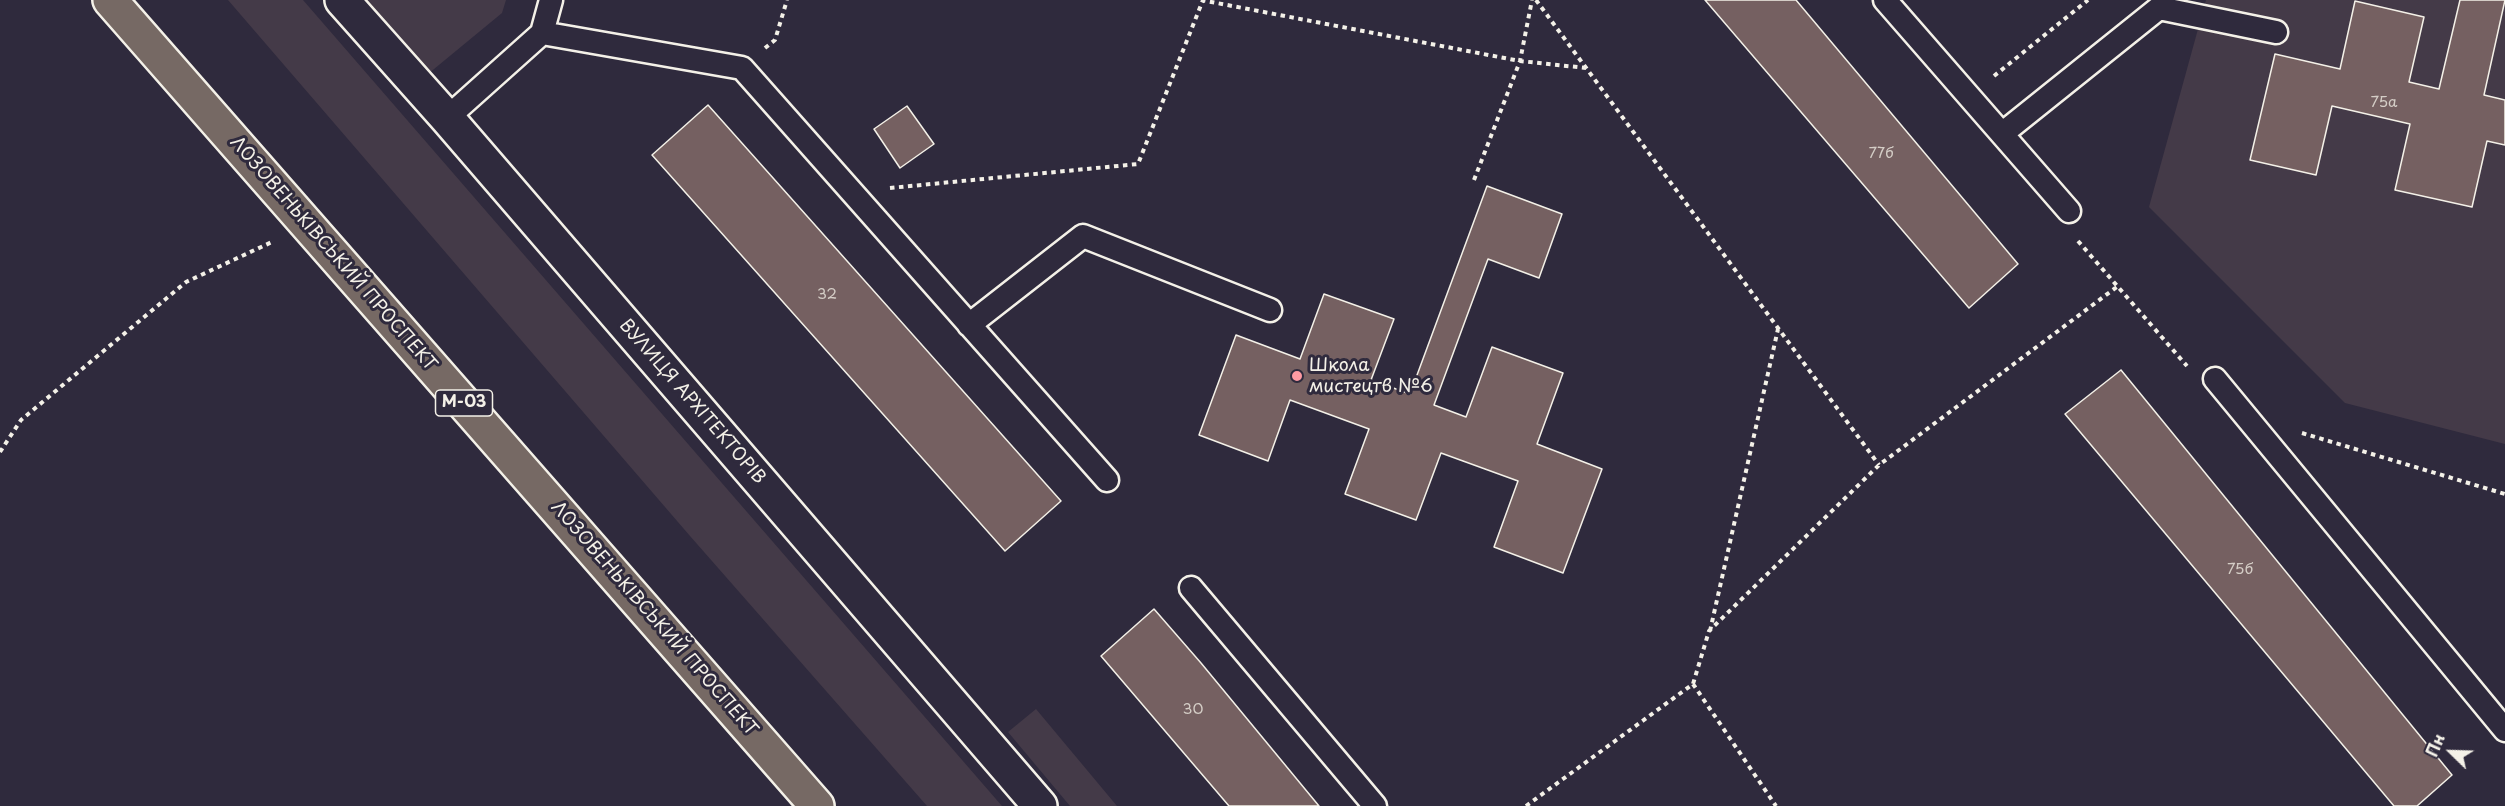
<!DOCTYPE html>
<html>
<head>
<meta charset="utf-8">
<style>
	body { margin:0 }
	#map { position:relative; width:2505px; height:806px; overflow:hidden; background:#2f2a3d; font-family:"Playpen Sans",sans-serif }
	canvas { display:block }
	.north { position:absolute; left:2421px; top:722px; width:60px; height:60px; -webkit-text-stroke:4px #2f2a3d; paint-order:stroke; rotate:293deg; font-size:16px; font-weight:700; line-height:24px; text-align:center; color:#f4f1e8 }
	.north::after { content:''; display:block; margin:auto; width:21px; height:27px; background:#f4f1e8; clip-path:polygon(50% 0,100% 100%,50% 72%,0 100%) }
</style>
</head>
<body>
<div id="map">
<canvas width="2505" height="806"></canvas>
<div class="north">Пн</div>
</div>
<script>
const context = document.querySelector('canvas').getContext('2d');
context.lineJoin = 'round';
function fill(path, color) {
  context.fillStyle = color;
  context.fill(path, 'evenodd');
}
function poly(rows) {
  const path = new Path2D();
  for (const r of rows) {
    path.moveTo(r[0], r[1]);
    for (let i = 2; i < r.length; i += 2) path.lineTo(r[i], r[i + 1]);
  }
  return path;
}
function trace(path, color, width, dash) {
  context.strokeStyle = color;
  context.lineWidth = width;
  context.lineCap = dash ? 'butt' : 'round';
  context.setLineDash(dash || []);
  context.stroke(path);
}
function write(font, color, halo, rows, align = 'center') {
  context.font = font + ' "Playpen Sans",sans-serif';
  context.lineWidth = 6;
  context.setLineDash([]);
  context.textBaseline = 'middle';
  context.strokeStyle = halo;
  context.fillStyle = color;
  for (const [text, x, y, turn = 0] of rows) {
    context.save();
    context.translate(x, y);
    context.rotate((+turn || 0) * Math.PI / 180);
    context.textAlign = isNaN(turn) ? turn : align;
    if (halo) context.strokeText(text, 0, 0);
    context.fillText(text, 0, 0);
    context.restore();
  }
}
const built = poly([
	[228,0,303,0,1002,806,927,806,690,536],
	[362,0,506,0,502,13,428,74],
	[2206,0,2505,0,2505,444,2345,403,2149,207],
	[1036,709,1117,806,1070,806,1008,732]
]);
const building = poly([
	[1705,0,1796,0,2018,264,1969,308,1705,0],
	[2460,0,2505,0,2484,95,2505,100,2505,145,2487,141,2472,207,2395,190,2410,124,2332,106,2316,175,2250,160,2275,54,2340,69,2355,1,2424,17,2409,82,2439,89,2460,0],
	[708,105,1061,501,1005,551,652,155,708,105],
	[907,106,934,144,900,168,874,129,907,106],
	[1487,186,1562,214,1539,278,1488,259,1434,405,1466,417,1492,347,1563,373,1537,444,1602,469,1563,573,1494,547,1518,481,1441,453,1416,520,1345,494,1369,429,1290,400,1268,461,1199,435,1236,335,1300,359,1324,294,1394,319,1371,380,1410,394,1487,186],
	[2121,370,2452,775,2417,806,2394,806,2065,414,2121,370],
	[1154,609,1201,663,1319,806,1229,806,1101,656,1154,609]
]);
const path = poly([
	[1201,0,1520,61,1586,68],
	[1536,0,1879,465],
	[765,48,775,40,787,0],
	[1994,76,2088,0],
	[1474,180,1520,61,1532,0],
	[890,188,1138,164,1203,0],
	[2078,241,2187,366],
	[2302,433,2505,494],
	[0,452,21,420,186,282,274,241],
	[1710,631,1778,329],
	[1693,684,1776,806],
	[1526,806,1693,684,1709,631,1879,465,2118,286]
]);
const lane = poly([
	[1885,0,2069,211],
	[542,33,742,68,1107,480],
	[447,118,542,33,551,0],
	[2003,133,2159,8,2276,32],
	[969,325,1083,236,1270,310],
	[2215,379,2505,730],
	[1191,588,1375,806]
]);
const street = poly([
	[342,0,447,118,1040,806]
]);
const highway = poly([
	[110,0,817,806]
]);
const markers = [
	[1297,376,6,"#ff9aa2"]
];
const numberNames = [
	["75а",2384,103],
	["77б",1881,154],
	["32",827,295],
	["75б",2240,570],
	["30",1193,710]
];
const shields = [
	[464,403,57]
];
const shieldNames = [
	["М-03",464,403]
];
const streetNames = [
	["ЛОЗОВЕНЬКІВСЬКИЙ ПРОСПЕКТ",333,254,49],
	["ВУЛИЦЯ АРХІТЕКТОРІВ",692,402,49],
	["ЛОЗОВЕНЬКІВСЬКИЙ ПРОСПЕКТ",654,619,49]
];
const poiNames = [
	["Школа",1309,366],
	["мистецтв №6",1309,387]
];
fill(built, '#443a48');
fill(building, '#756061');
trace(building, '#f4f1e8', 1.5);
trace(lane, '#f4f1e8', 27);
trace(street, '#f4f1e8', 38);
trace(highway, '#f4f1e8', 38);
trace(path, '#f4f1e8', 4, [4.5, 4.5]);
trace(lane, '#2f2a3d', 22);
trace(street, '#2f2a3d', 33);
trace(highway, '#766964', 33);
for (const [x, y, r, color] of markers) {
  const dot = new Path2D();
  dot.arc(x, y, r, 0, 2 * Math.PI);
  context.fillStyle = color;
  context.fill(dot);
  trace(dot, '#2f2a3d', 2);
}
write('15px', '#d4cdc6', null, numberNames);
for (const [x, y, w] of shields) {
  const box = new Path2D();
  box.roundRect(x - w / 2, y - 13, w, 26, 4.5);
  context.fillStyle = '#2f2a3d';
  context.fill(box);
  trace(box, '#f4f1e8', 1.5);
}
write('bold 16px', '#f4f1e8', null, shieldNames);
write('18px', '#f4f1e8', '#2f2a3d', streetNames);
write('18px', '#f4f1e8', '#2f2a3d', poiNames, 'left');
</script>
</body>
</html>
